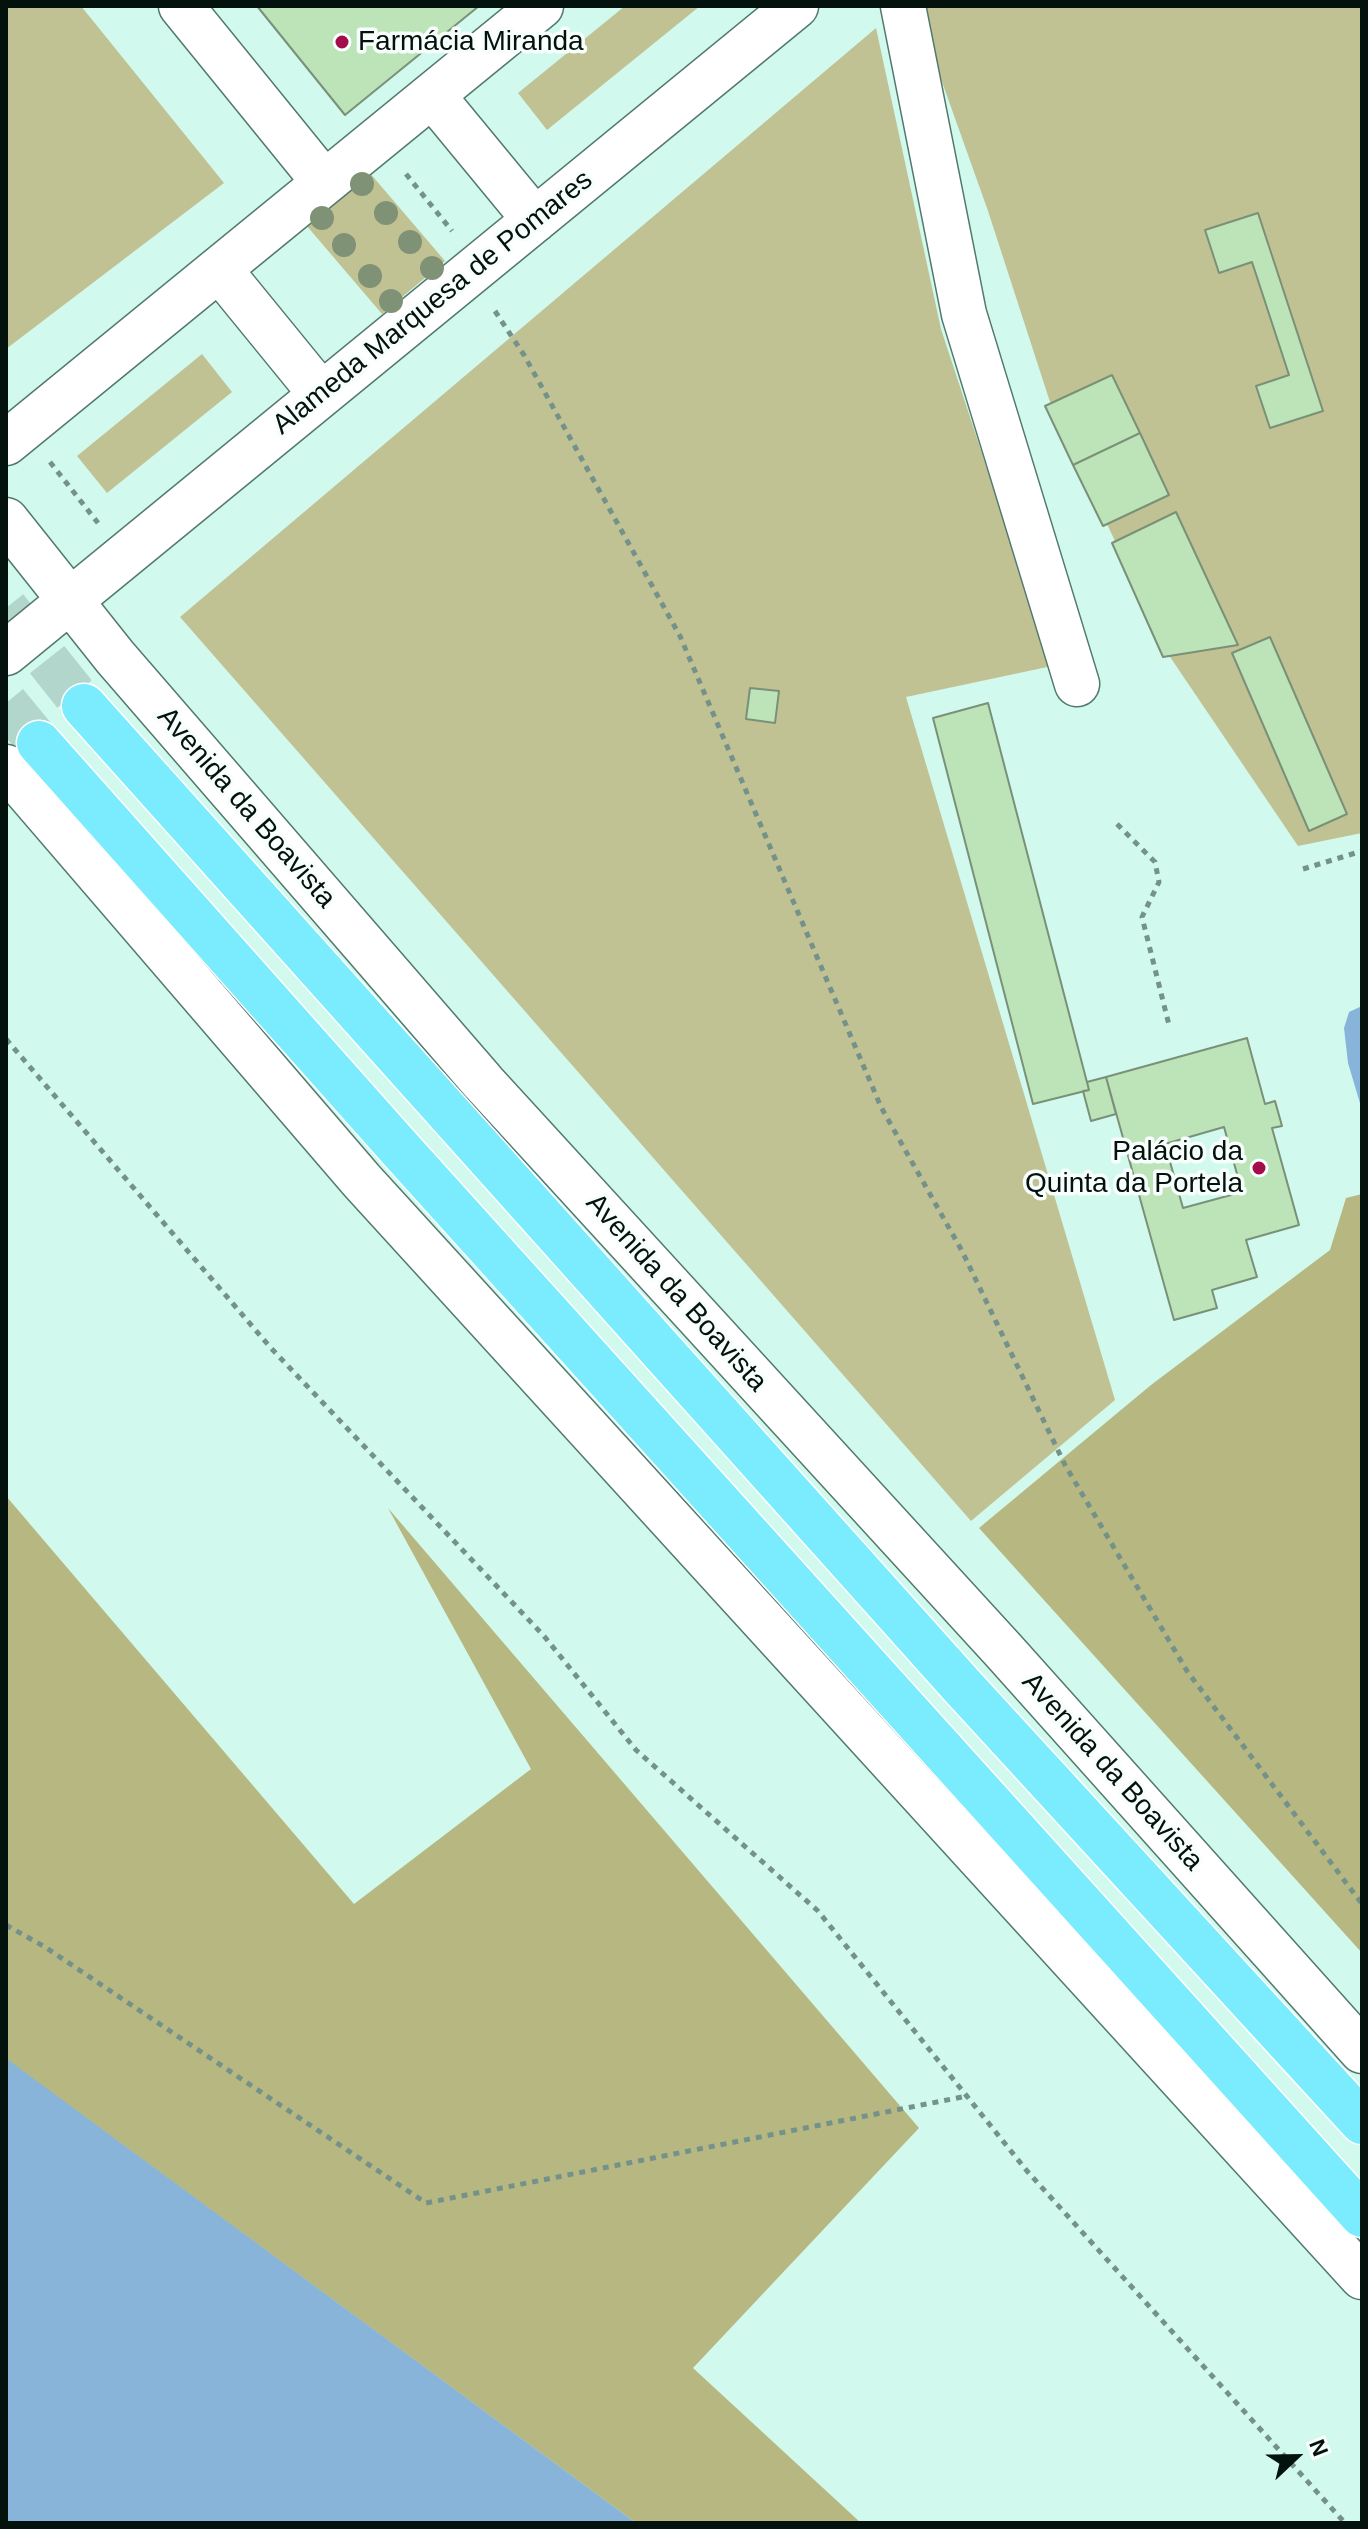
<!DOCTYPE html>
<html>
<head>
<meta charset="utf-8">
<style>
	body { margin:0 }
	#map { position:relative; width:1368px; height:2529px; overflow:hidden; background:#d1f9ee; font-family:Helvetica,sans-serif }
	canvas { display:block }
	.frame { position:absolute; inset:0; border:8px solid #04120e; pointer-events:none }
	.north { position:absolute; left:1256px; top:2417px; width:80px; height:80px; -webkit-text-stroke:6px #f7fefc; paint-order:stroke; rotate:68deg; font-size:22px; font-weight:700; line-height:32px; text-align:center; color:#04120e }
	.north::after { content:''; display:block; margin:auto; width:28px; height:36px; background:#04120e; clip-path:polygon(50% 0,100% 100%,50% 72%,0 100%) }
</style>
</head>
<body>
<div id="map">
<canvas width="1368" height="2529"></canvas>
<div class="frame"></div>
<div class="north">N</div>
</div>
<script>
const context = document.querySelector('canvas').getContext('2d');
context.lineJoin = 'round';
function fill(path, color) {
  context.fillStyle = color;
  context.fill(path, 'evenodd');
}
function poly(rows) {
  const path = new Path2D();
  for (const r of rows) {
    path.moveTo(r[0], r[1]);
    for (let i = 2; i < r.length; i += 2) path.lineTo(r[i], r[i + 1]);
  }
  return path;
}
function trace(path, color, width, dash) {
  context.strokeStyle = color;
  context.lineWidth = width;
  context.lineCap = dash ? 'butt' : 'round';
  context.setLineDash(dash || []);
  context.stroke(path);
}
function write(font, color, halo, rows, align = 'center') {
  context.font = font + ' Helvetica,sans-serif';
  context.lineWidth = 7;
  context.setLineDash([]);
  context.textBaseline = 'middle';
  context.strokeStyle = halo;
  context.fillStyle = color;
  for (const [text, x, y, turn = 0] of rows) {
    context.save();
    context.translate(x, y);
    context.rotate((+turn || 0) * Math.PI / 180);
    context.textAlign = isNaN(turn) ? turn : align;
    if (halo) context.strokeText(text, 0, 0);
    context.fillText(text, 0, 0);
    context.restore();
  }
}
const green = poly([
	[6,6,81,6,224,183,6,349],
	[625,6,700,6,547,130,518,93],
	[915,6,1362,6,1362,833,1298,846,1166,651,1049,399,988,211],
	[876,28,941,329,1052,666,906,697,1115,1400,971,1521,180,617],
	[369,172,445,261,382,314,306,225],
	[202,354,232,392,107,493,77,456]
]);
const forest = poly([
	[1362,1194,1362,1953,979,1528,1151,1385,1330,1250,1346,1198],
	[6,1496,354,1904,531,1769,388,1508,919,2128,693,2368,861,2523,636,2523,6,2059]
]);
const water = poly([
	[1362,1006,1362,1110,1348,1063,1344,1028,1349,1012],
	[6,2059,7,2059,636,2523,6,2523]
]);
const building = poly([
	[257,6,479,6,345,115,257,6],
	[1258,213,1323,411,1270,428,1256,386,1289,375,1252,262,1219,273,1205,230,1258,213],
	[1112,375,1140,433,1073,465,1045,406,1112,375],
	[1140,433,1169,495,1103,526,1073,465,1140,433],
	[1176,512,1238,645,1163,657,1112,543,1176,512],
	[1270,637,1347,814,1309,831,1232,653,1270,637],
	[750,688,779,691,775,723,746,719,750,688],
	[988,703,1089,1090,1033,1104,933,718,988,703],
	[1247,1038,1265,1104,1275,1101,1282,1126,1272,1128,1299,1225,1246,1240,1257,1277,1212,1290,1217,1308,1174,1320,1106,1077,1247,1038],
	[1224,1127,1242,1192,1183,1208,1165,1144,1224,1127],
	[1106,1077,1116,1114,1091,1121,1083,1091,1089,1090,1087,1082,1106,1077]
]);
const highwayTunnel = poly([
	[6,608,84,706],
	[6,703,39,743]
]);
const path = poly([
	[406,174,452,231],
	[495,311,524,355,680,636,881,1107,962,1251,1065,1465,1187,1671,1362,1904],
	[50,462,98,523],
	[1117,824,1155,862,1159,882,1142,917,1169,1025],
	[1303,869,1362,851],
	[6,1039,270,1347,544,1636,636,1750,818,1911,1027,2171,1345,2523],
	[6,1925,45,1947,426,2203,967,2096]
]);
const minor = poly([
	[181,6,324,182],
	[903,6,964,314,1077,684],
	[432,95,535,220],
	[219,269,321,394],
	[6,443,541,6],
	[6,520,115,657,483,1082,1004,1651,1362,2051],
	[6,653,796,6],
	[6,767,362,1181,1362,2277]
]);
const highway = poly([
	[84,706,962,1686,1362,2122],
	[39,743,400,1149,1362,2215]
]);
const trees = [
	[362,184],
	[386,213],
	[322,218],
	[410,242],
	[344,245],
	[432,268],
	[370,276],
	[391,301]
];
const markers = [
	[342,42,8,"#a40d4a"],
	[1259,1168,8,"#a40d4a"]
];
const poiNames = [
	["Farmácia Miranda",358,42],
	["Palácio da",1243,1152,"right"],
	["Quinta da Portela",1243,1184,"right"]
];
const streetNames = [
	["Alameda Marquesa de Pomares",433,303,-39],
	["Avenida da Boavista",246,808,49],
	["Avenida da Boavista",676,1293,48],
	["Avenida da Boavista",1112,1772,48]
];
fill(green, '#c1c294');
fill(forest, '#b7b881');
fill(water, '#88b4da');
fill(building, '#bce4b8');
trace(building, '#7a9078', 2);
trace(highwayTunnel, '#b2d6cc', 44, [44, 22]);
trace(minor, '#53786e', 47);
trace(highway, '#fff', 47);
trace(path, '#75928a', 5, [6, 6]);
trace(minor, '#fff', 44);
trace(highway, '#7bebfe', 44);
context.fillStyle = '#809275';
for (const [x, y] of trees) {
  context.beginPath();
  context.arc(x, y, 12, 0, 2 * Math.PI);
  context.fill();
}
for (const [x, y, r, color] of markers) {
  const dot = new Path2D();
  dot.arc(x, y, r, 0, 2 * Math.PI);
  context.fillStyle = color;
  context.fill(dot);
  trace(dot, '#f7fefc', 3);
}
write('28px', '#04120e', '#f7fefc', poiNames, 'left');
write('28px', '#04120e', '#f7fefc', streetNames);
</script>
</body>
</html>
